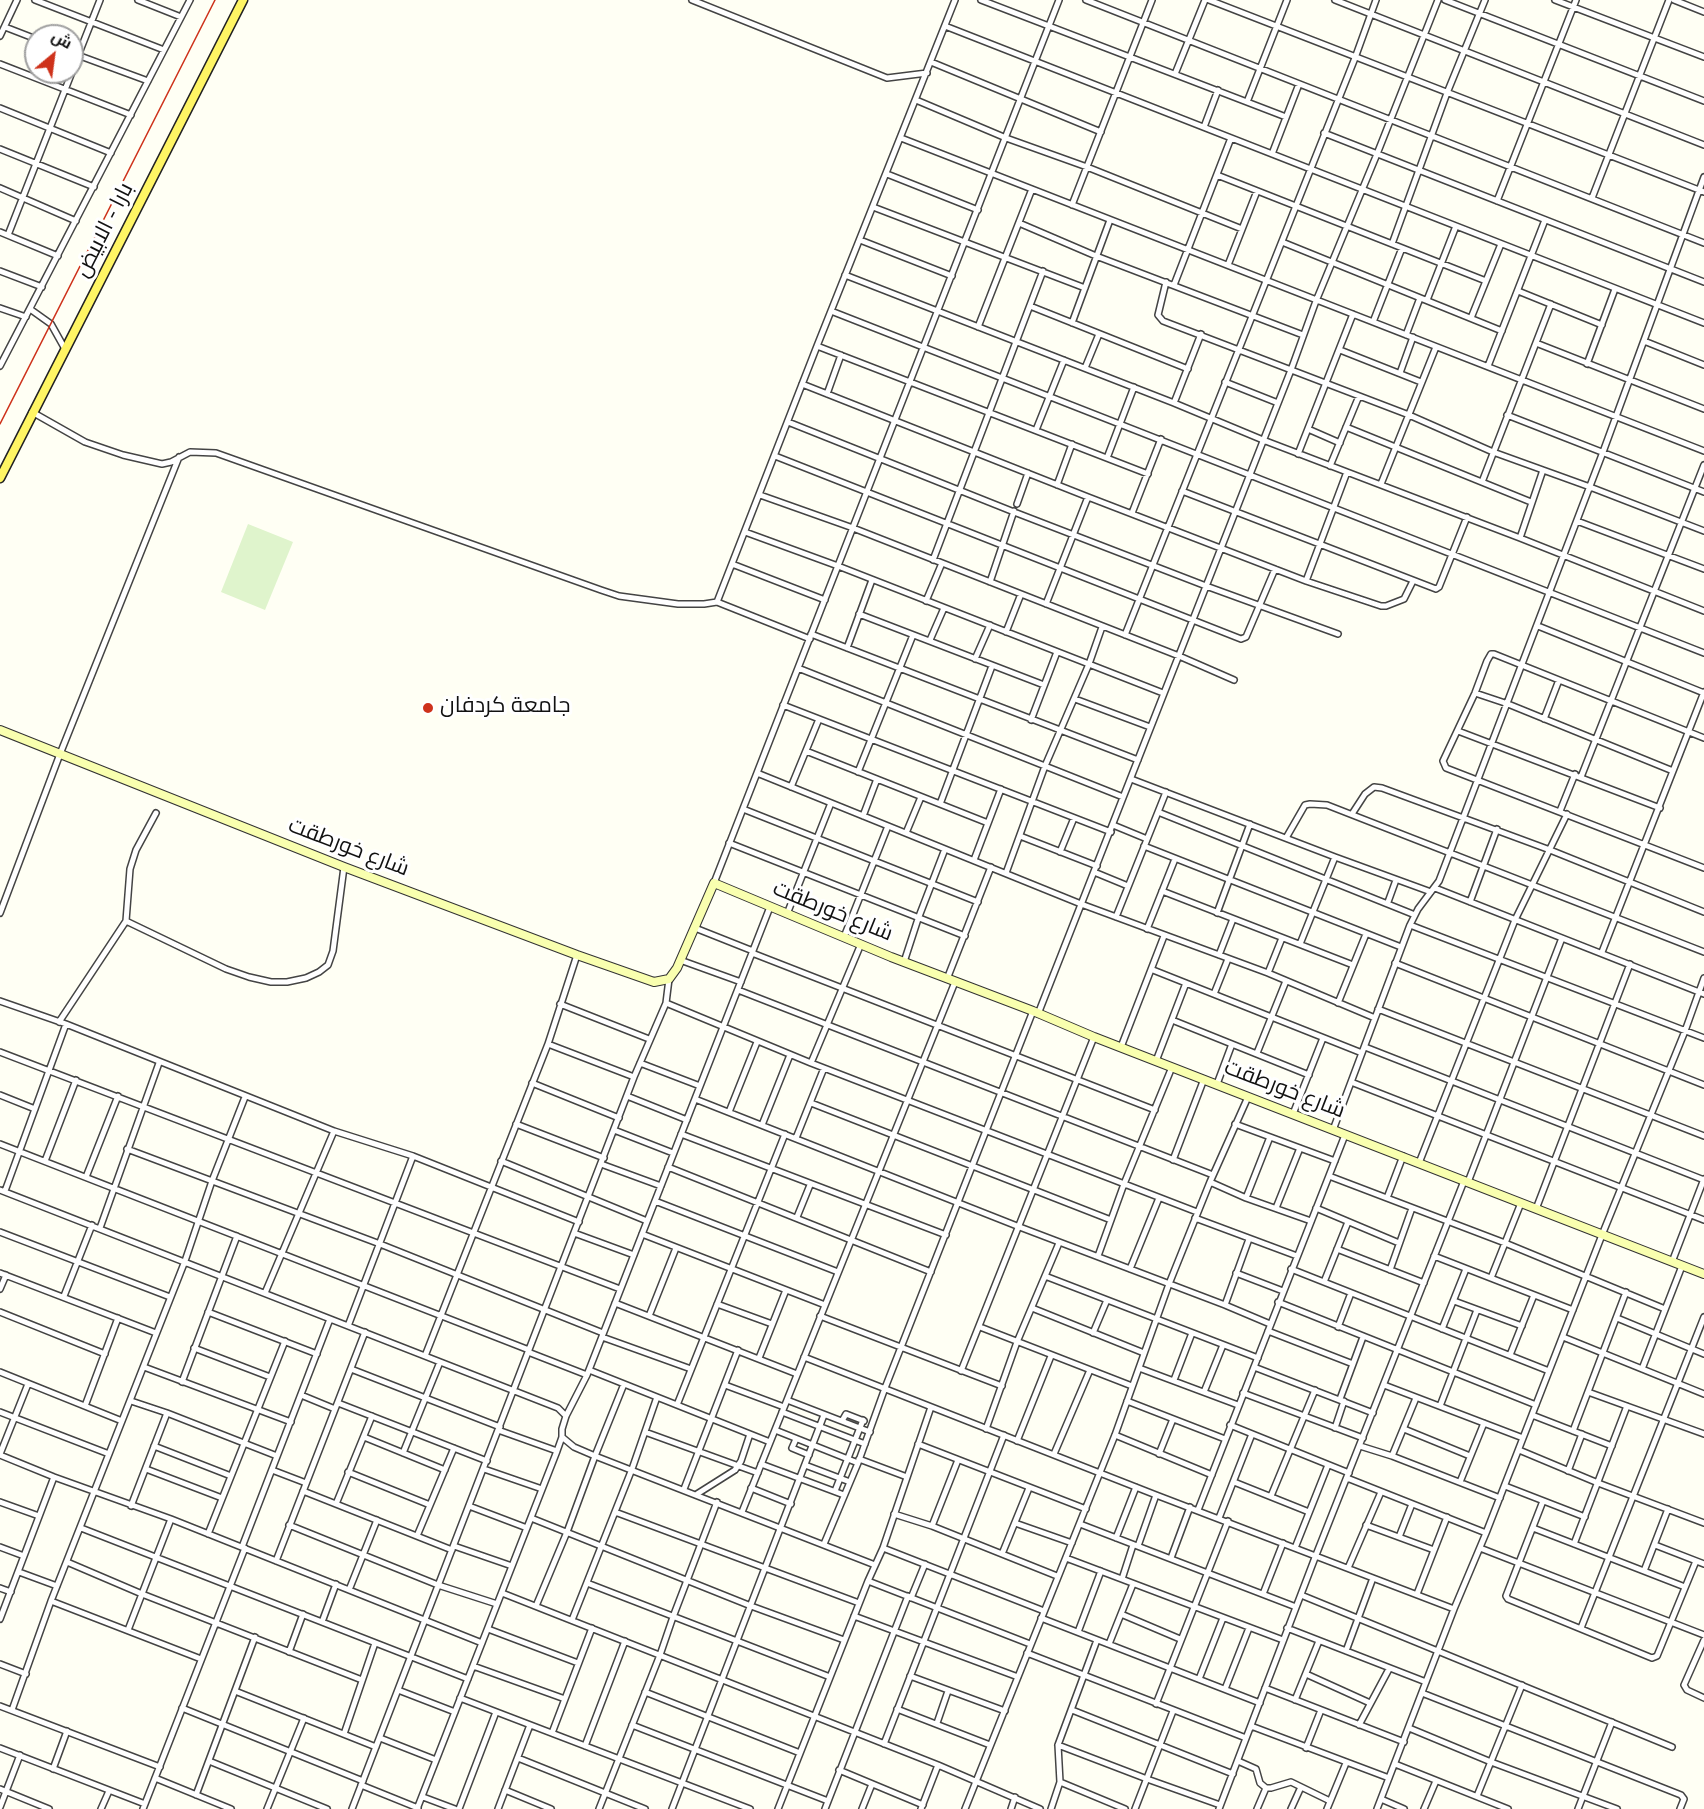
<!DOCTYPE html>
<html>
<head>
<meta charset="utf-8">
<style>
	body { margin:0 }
	#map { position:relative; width:1704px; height:1809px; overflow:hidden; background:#fffff4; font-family:Spectral,Cairo,serif }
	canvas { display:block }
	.north { position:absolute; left:24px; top:24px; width:60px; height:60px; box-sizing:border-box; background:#fff; border:2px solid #a0a0a0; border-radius:50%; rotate:29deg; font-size:16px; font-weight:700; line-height:24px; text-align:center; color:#111 }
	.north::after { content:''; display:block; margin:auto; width:21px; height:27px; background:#ce321b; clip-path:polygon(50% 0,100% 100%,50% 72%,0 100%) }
</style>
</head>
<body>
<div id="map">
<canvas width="1704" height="1809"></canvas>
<div class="north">ش</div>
</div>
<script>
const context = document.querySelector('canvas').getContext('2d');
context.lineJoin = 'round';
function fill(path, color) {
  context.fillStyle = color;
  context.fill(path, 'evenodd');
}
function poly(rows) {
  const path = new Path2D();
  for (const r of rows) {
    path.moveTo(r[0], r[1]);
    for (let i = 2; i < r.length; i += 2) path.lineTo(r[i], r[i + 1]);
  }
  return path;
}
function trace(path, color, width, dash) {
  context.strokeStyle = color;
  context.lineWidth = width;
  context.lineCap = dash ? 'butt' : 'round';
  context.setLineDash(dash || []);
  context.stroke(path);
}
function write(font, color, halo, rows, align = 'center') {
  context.font = font + ' Spectral,Cairo,serif';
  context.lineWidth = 6;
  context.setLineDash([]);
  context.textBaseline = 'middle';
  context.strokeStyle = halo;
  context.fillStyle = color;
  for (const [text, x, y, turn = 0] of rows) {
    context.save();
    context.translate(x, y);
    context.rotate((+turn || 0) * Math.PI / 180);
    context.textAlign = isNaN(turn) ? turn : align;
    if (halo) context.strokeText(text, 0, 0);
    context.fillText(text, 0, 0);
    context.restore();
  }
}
const pitch = poly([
	[248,524,293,542,265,610,221,592]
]);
const street = poly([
	[35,0,164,50],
	[138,0,181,17],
	[692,0,887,78,927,73],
	[981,0,1286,117],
	[1086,0,1704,243],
	[1209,0,1704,192],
	[1335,0,1704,145],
	[1445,0,1704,101],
	[1555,0,1704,57],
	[1674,0,1704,12],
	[945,26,1704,323],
	[5,27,36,39],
	[0,36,17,0],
	[72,53,148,81],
	[931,62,1101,132],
	[0,64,131,115],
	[72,71,100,0],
	[1175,74,1205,0],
	[916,100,1006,138,1087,167,1242,229],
	[1247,102,1287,0],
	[0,108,111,153],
	[1204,127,1218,90],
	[1324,133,1704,282],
	[901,138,1704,451],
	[0,149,94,187],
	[1272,154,1299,84],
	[887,174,978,210],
	[1217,175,1486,281],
	[0,188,76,221],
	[1592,198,1669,0],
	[1497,201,1576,0],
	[1072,205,1152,0],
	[873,207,1085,288],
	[1019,223,1096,256,1303,335],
	[0,232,58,256],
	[8,235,72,72],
	[860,240,952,276],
	[1282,242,1502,331],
	[1392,244,1447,93,1485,0],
	[1228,265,1257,191],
	[0,271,42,287],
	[845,275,1174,403,1263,440,1520,538,1704,611],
	[1166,282,1158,315,1163,321,1409,415,1493,452,1590,487,1704,531],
	[1174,285,1231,138],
	[1518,291,1602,325],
	[1427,300,1456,226],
	[1030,306,1188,369],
	[0,308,26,317],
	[30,309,51,324,65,349],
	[831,311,1704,653],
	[1471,318,1501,244],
	[1373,322,1402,248],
	[1072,323,1110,220],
	[978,327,1032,189],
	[1406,335,1420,298],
	[1644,341,1704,365],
	[1536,343,1704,409],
	[817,346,1148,474],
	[1340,350,1421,382],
	[1587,364,1615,289],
	[0,366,190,0],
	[1488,366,1545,220],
	[1085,368,1099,334],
	[1400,373,1413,337],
	[1225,382,1278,403],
	[802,384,1088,497,1306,581,1381,606,1386,606,1404,599,1413,581],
	[827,394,841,355],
	[1174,403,1201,334],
	[32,412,85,442,123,455,162,464,171,462,190,452,216,453,601,590,619,596,678,604,704,604,717,602,810,639],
	[1507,415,1704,492],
	[788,422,1014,512,1206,586,1338,634],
	[1346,427,1531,502],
	[1308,429,1340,443],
	[1036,430,1064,360],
	[1298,454,1353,314],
	[775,456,1241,639,1246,637,1275,569],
	[1107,458,1134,387],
	[1330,466,1359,396],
	[1482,482,1551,304],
	[1381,484,1436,347],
	[1057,485,1072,444],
	[1182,491,1436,589,1439,587,1467,517],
	[760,495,853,528,1179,656,1234,680],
	[1017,504,1028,473],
	[1132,513,1161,439],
	[1577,521,1704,569],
	[745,532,838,566,1163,693],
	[1520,538,1543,470],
	[933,560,1043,271],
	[732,564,825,600],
	[1306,581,1347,472],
	[990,582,1014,511],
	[926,601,942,563],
	[717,602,817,346,955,0],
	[1046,604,1088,497],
	[859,614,1044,685],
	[1538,626,1704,693],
	[1006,632,1021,594],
	[811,634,1138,760],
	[1125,635,1355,58,1376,0],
	[930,640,944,608],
	[847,648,872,580],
	[975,659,990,625],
	[798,668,1123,797],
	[1475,693,1508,704,1673,771],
	[1075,699,1150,727],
	[783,705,1111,832],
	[1544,719,1559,680],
	[1031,720,1057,652],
	[1458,731,1660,808],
	[1704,738,1494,654,1491,654,1487,661,1475,693,1443,761,1446,768,1704,868],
	[806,751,988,823],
	[858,772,913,635],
	[757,773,1081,904,1268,973,1375,1018],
	[1581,777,1704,465],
	[1131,779,1335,857,1431,892],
	[791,787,819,719],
	[940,804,992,666],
	[743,809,978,902],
	[1560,811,1575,774],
	[1158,812,1415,915],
	[1352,814,1365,794,1374,787,1382,788,1550,850,1704,912],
	[863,816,877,779],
	[1113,825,1147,839],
	[906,833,921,797],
	[1020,836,1097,866],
	[1286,838,1305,805,1310,804,1327,805,1704,952],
	[729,843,965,936],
	[1144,846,1401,947],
	[1060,852,1074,818],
	[974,860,1001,789],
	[1094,872,1128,886],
	[1006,873,1045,766,1089,664,1102,627],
	[714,883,1059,0],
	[1435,888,1704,994],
	[1162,891,1353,965],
	[1388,902,1396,880],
	[1470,902,1497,829],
	[0,913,60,754,179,457],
	[1217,913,1250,824],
	[787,914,831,803],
	[1116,917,1166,792],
	[126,921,226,969,249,977,271,982,287,982,306,978,319,972,328,965,333,951,344,867],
	[1410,925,1704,1038],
	[695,928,753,951],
	[1147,929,1175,859],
	[844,937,888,826],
	[1300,944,1335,857],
	[1602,952,1704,692],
	[752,953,1155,1110],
	[1219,955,1233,919],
	[680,960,741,982],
	[904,962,918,919,945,849],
	[1395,963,1704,1085],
	[1153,970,1362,1053],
	[1268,973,1282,938],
	[947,979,991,867],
	[738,990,1213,1175],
	[1214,994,1228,959],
	[0,1001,66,1024,334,1131,413,1156,579,1222],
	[666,1003,811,1063,1197,1212],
	[1338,1003,1366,934],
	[560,1004,649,1039],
	[1378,1009,1704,1136],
	[1038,1014,1291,370,1316,301,1377,154,1438,0],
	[1172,1020,1309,1075],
	[59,1022,126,921,130,869,136,850,156,813],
	[548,1044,634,1077],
	[1121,1047,1164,936],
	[1365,1047,1704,1180],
	[0,1052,620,1289],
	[1257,1053,1286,981],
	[1156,1061,1186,983],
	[640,1063,700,1086],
	[811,1063,861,944],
	[1351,1082,1704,1220],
	[532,1083,619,1118],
	[1217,1084,1232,1044],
	[0,1095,35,1109],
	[627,1096,687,1120],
	[695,1099,1017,1226,1225,1305,1270,1324],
	[811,1103,1111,1220],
	[729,1112,757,1042],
	[1293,1114,1323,1038],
	[516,1124,604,1158],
	[1235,1124,1335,1161],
	[762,1125,790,1055],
	[614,1130,673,1153],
	[1333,1130,1410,925,1418,909,1439,881,1603,452,1704,177],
	[681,1134,946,1235],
	[796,1138,824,1068],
	[0,1144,529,1350],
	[127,1149,380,1244,603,1333],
	[1173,1160,1204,1079],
	[45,1161,76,1080],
	[501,1161,647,1221],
	[1419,1163,1515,920,1567,814],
	[601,1164,661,1186],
	[668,1167,931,1272],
	[1329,1176,1505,1243,1665,1309],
	[86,1177,118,1096],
	[1210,1182,1246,1198,1311,1221],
	[1468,1182,1562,938],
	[0,1190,558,1408,566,1416],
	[5,1191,66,1024],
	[1246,1198,1270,1137],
	[1387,1198,1403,1156],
	[655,1201,838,1272],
	[1276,1208,1300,1148],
	[1316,1208,1399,1243],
	[1536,1209,1630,964],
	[797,1217,810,1185],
	[1195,1218,1297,1256],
	[100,1228,159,1063],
	[0,1232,170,1297],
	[574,1233,634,1255],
	[642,1234,825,1305],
	[1337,1249,1424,1283],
	[1098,1256,1124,1184,1172,1067],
	[1434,1256,1573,1310],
	[1672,1262,1704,1179],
	[1130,1269,1159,1198],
	[1291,1269,1549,1371],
	[1390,1270,1412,1208],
	[0,1273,156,1333],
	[1236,1273,1283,1291],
	[1045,1276,1258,1358],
	[1491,1278,1521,1203],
	[1324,1282,1348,1222],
	[0,1289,6,1275],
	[265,1293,334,1131],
	[64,1296,92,1225],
	[1454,1301,1522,1326],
	[1278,1302,1536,1405],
	[615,1303,797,1374],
	[717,1304,772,1324],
	[1225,1305,1249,1239],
	[1032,1308,1144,1353],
	[0,1312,105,1354],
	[208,1312,317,1354],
	[649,1316,676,1248],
	[820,1316,1002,1386],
	[1617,1318,1704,1354],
	[348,1326,413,1156],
	[980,1327,1132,1386],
	[1338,1327,1351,1293],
	[1442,1329,1466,1269],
	[1268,1331,1353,1364],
	[1093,1333,1107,1300],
	[602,1337,691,1369],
	[1563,1337,1704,1394],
	[194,1348,270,1377],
	[528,1352,587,1375],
	[1510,1355,1534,1295],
	[425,1356,548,1044,577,955],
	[804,1357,1156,1495,1454,1609],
	[759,1358,786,1290],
	[144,1367,291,1422],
	[1254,1367,1373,1413],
	[1139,1368,1238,1405],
	[351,1369,500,1427],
	[1642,1369,1682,1266],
	[589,1370,770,1442],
	[961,1371,1094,1037],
	[0,1372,122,1421],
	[1174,1380,1192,1333],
	[182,1382,237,1236],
	[725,1385,784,1407],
	[1384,1385,1523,1438],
	[1204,1392,1223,1345],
	[1588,1392,1704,1434],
	[1243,1393,1363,1438],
	[301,1395,335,1409],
	[1340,1399,1363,1337],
	[787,1400,870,1432],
	[131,1401,167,1413,277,1456],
	[1127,1401,1225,1439],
	[338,1403,487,1461],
	[677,1405,785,1134],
	[85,1406,118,1318],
	[1440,1406,1477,1310],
	[0,1412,109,1454],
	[782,1412,865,1444],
	[1532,1415,1612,1446],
	[842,1421,846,1414,864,1421],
	[1230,1425,1349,1473],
	[1335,1428,1344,1401],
	[986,1429,1017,1342,1059,1243],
	[1404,1429,1470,1456],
	[498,1430,557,1451],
	[775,1430,858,1463],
	[1573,1431,1626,1292],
	[645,1432,758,1473],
	[1115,1435,1212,1475],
	[364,1437,445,1470],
	[562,1437,574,1447,595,1456,875,1565],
	[796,1439,792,1448,809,1455],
	[1017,1441,1051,1356],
	[918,1444,1086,1509],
	[154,1446,231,1476],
	[1360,1446,1392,1456,1500,1498],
	[1519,1450,1598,1483,1704,1523],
	[403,1453,440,1362],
	[0,1454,28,1384],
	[1054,1454,1090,1370],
	[1159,1454,1173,1419],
	[0,1455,54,1477,171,1519,482,1643],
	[1392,1456,1416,1398],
	[859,1459,907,1477],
	[761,1464,844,1495],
	[805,1465,850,1482],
	[146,1469,222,1498],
	[484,1469,542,1489],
	[272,1470,306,1483],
	[1568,1471,1582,1434],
	[348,1472,430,1505],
	[1347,1478,1486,1533],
	[1234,1482,1309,1512],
	[1460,1482,1484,1423],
	[1505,1486,1585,1517],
	[751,1488,791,1504],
	[684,1489,738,1350],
	[303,1491,452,1550],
	[835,1491,863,1420],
	[697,1494,735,1470,741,1461,750,1434],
	[1271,1496,1315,1390],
	[1543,1501,1506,1596,1508,1599,1652,1658,1657,1656,1696,1561],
	[0,1502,39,1516],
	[336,1504,372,1416],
	[131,1506,167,1413],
	[469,1506,527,1528],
	[1198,1510,1345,1135],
	[615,1512,859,1603],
	[742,1512,955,982],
	[894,1514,932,1526,1057,1576],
	[531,1518,751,1606,844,1640],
	[1219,1518,1252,1434],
	[1015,1523,1072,1543],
	[1080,1524,1296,1607],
	[289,1525,438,1585,497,1604],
	[1366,1525,1434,1550],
	[932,1526,958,1460],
	[81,1528,468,1679],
	[1533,1528,1685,1587],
	[208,1534,285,1341],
	[417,1536,454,1448],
	[1399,1537,1412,1504],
	[1116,1538,1136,1487],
	[824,1544,858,1463,885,1388,1033,1011],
	[1574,1544,1627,1406],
	[1655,1545,1704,1564],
	[454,1546,512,1566],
	[1138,1546,1156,1495],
	[0,1547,24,1556],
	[242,1547,330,1319],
	[883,1548,1044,1611],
	[1295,1548,1328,1465],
	[1480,1548,1704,1635],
	[1002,1554,1029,1488],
	[1066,1558,1283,1640],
	[1171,1558,1190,1507],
	[276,1561,365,1332],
	[67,1562,142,1594,362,1680],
	[1348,1568,1381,1492],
	[1644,1571,1668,1509],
	[19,1572,57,1586],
	[1122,1579,1133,1545],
	[868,1581,1030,1644],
	[587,1583,830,1677],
	[0,1588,11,1592],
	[349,1590,377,1520],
	[502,1593,938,1765,1040,1809],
	[1263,1594,1283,1543],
	[1417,1594,1447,1517],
	[1301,1595,1672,1747],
	[911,1598,925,1564],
	[51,1601,201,1659],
	[536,1606,567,1532,595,1456,624,1384],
	[1121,1614,1180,1639],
	[854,1616,1018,1677],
	[1041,1618,1260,1703],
	[0,1619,54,1477],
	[572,1620,632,1469,657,1397],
	[322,1622,336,1584],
	[1287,1628,1426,1682],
	[1581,1628,1704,1317],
	[488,1629,578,1663],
	[128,1630,171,1519],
	[1078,1632,1101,1571],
	[1704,1640,1684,1685,1687,1690,1704,1698],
	[1109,1644,1133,1584],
	[1346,1651,1373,1578],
	[289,1652,303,1614],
	[1027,1653,1246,1738],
	[0,1664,26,1674],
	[473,1666,565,1699],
	[1306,1674,1370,1703],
	[910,1676,1005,1711],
	[1199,1679,1223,1618],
	[1265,1688,1404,1742],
	[1225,1689,1249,1628],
	[398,1690,455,1712],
	[235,1691,376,1747],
	[645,1692,800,1753],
	[1422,1693,1681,1795,1684,1799,1680,1809],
	[460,1698,750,1809],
	[1295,1700,1319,1641],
	[1156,1704,1228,1521],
	[0,1706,160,1767],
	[182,1708,363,1781],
	[897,1709,990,1745],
	[12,1710,51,1601,185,1261,212,1181,245,1097],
	[1072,1710,1233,1774],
	[937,1723,948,1691],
	[632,1725,828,1801],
	[1359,1725,1389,1669],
	[1251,1726,1389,1778],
	[1409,1728,1491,1762,1617,1809],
	[552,1733,592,1628],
	[344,1734,375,1643],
	[380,1738,436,1760],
	[884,1744,1004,1435],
	[1058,1745,1147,1779,1220,1805],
	[585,1746,625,1641],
	[0,1748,145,1804],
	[1306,1748,1321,1710],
	[518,1758,645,1809],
	[209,1761,327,1809],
	[1238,1761,1256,1769,1260,1783,1266,1788,1271,1788,1291,1782,1330,1801],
	[1395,1764,1508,1809],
	[53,1769,67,1731],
	[839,1770,923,1805],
	[155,1778,231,1809],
	[1060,1782,1125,1809],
	[361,1785,418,1808],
	[0,1789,49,1809],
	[505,1790,551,1809],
	[196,1795,255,1637],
	[1477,1796,1522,1685],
	[423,1797,455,1809],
	[1381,1799,1404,1809],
	[0,1807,20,1755],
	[101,1809,109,1791],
	[143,1809,245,1548],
	[267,1809,304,1718],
	[352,1809,634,1077,666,1003,669,979],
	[417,1809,557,1451,562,1437,562,1429,566,1416,587,1375,770,907],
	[459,1809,496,1712],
	[498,1809,530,1725],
	[599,1809,660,1655,673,1617,717,1502],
	[672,1809,824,1415],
	[778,1809,868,1581,883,1548,931,1407],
	[825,1809,908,1596],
	[862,1809,872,1784],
	[921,1809,938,1765],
	[965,1809,1115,1435,1169,1284,1210,1182,1248,1097],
	[1011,1809,1015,1797],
	[1051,1809,1060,1782,1058,1745,1097,1640],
	[1135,1809,1173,1711],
	[1219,1809,1316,1555,1464,1181],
	[1257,1809,1266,1788],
	[1291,1809,1301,1787],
	[1327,1809,1346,1763],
	[1377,1809,1454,1609,1486,1533,1602,1235,1685,1031,1704,978],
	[1424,1809,1436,1781],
	[1578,1809,1612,1722]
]);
const secondary = poly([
	[0,730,344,867,577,955,654,982,669,979,677,968,714,883,891,957,1033,1011,1094,1037,1704,1274]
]);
const primary = poly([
	[0,478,243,0]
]);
const rail = poly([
	[0,424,215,0]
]);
const markers = [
	[428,708,6,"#ce321b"]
];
const streetNames = [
	["بارا - الابيض",106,231,-63],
	["شارع خورطقت",348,849,21],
	["شارع خورطقت",832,913,22],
	["شارع خورطقت",1284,1091,21]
];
const poiNames = [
	["جامعة كردفان",440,708]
];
fill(pitch, '#dff4cc');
trace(street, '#444', 8);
trace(secondary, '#333', 10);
trace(primary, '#222', 11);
trace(street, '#fff', 5);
trace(secondary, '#f9ffaf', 8);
trace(primary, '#fff564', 8);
trace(rail, '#ce321b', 1.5);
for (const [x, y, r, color] of markers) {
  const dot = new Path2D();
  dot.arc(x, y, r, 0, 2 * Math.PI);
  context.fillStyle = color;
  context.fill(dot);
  trace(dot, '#fff', 2);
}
write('22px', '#111', '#fff', streetNames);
write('22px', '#111', '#fff', poiNames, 'left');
</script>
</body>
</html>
